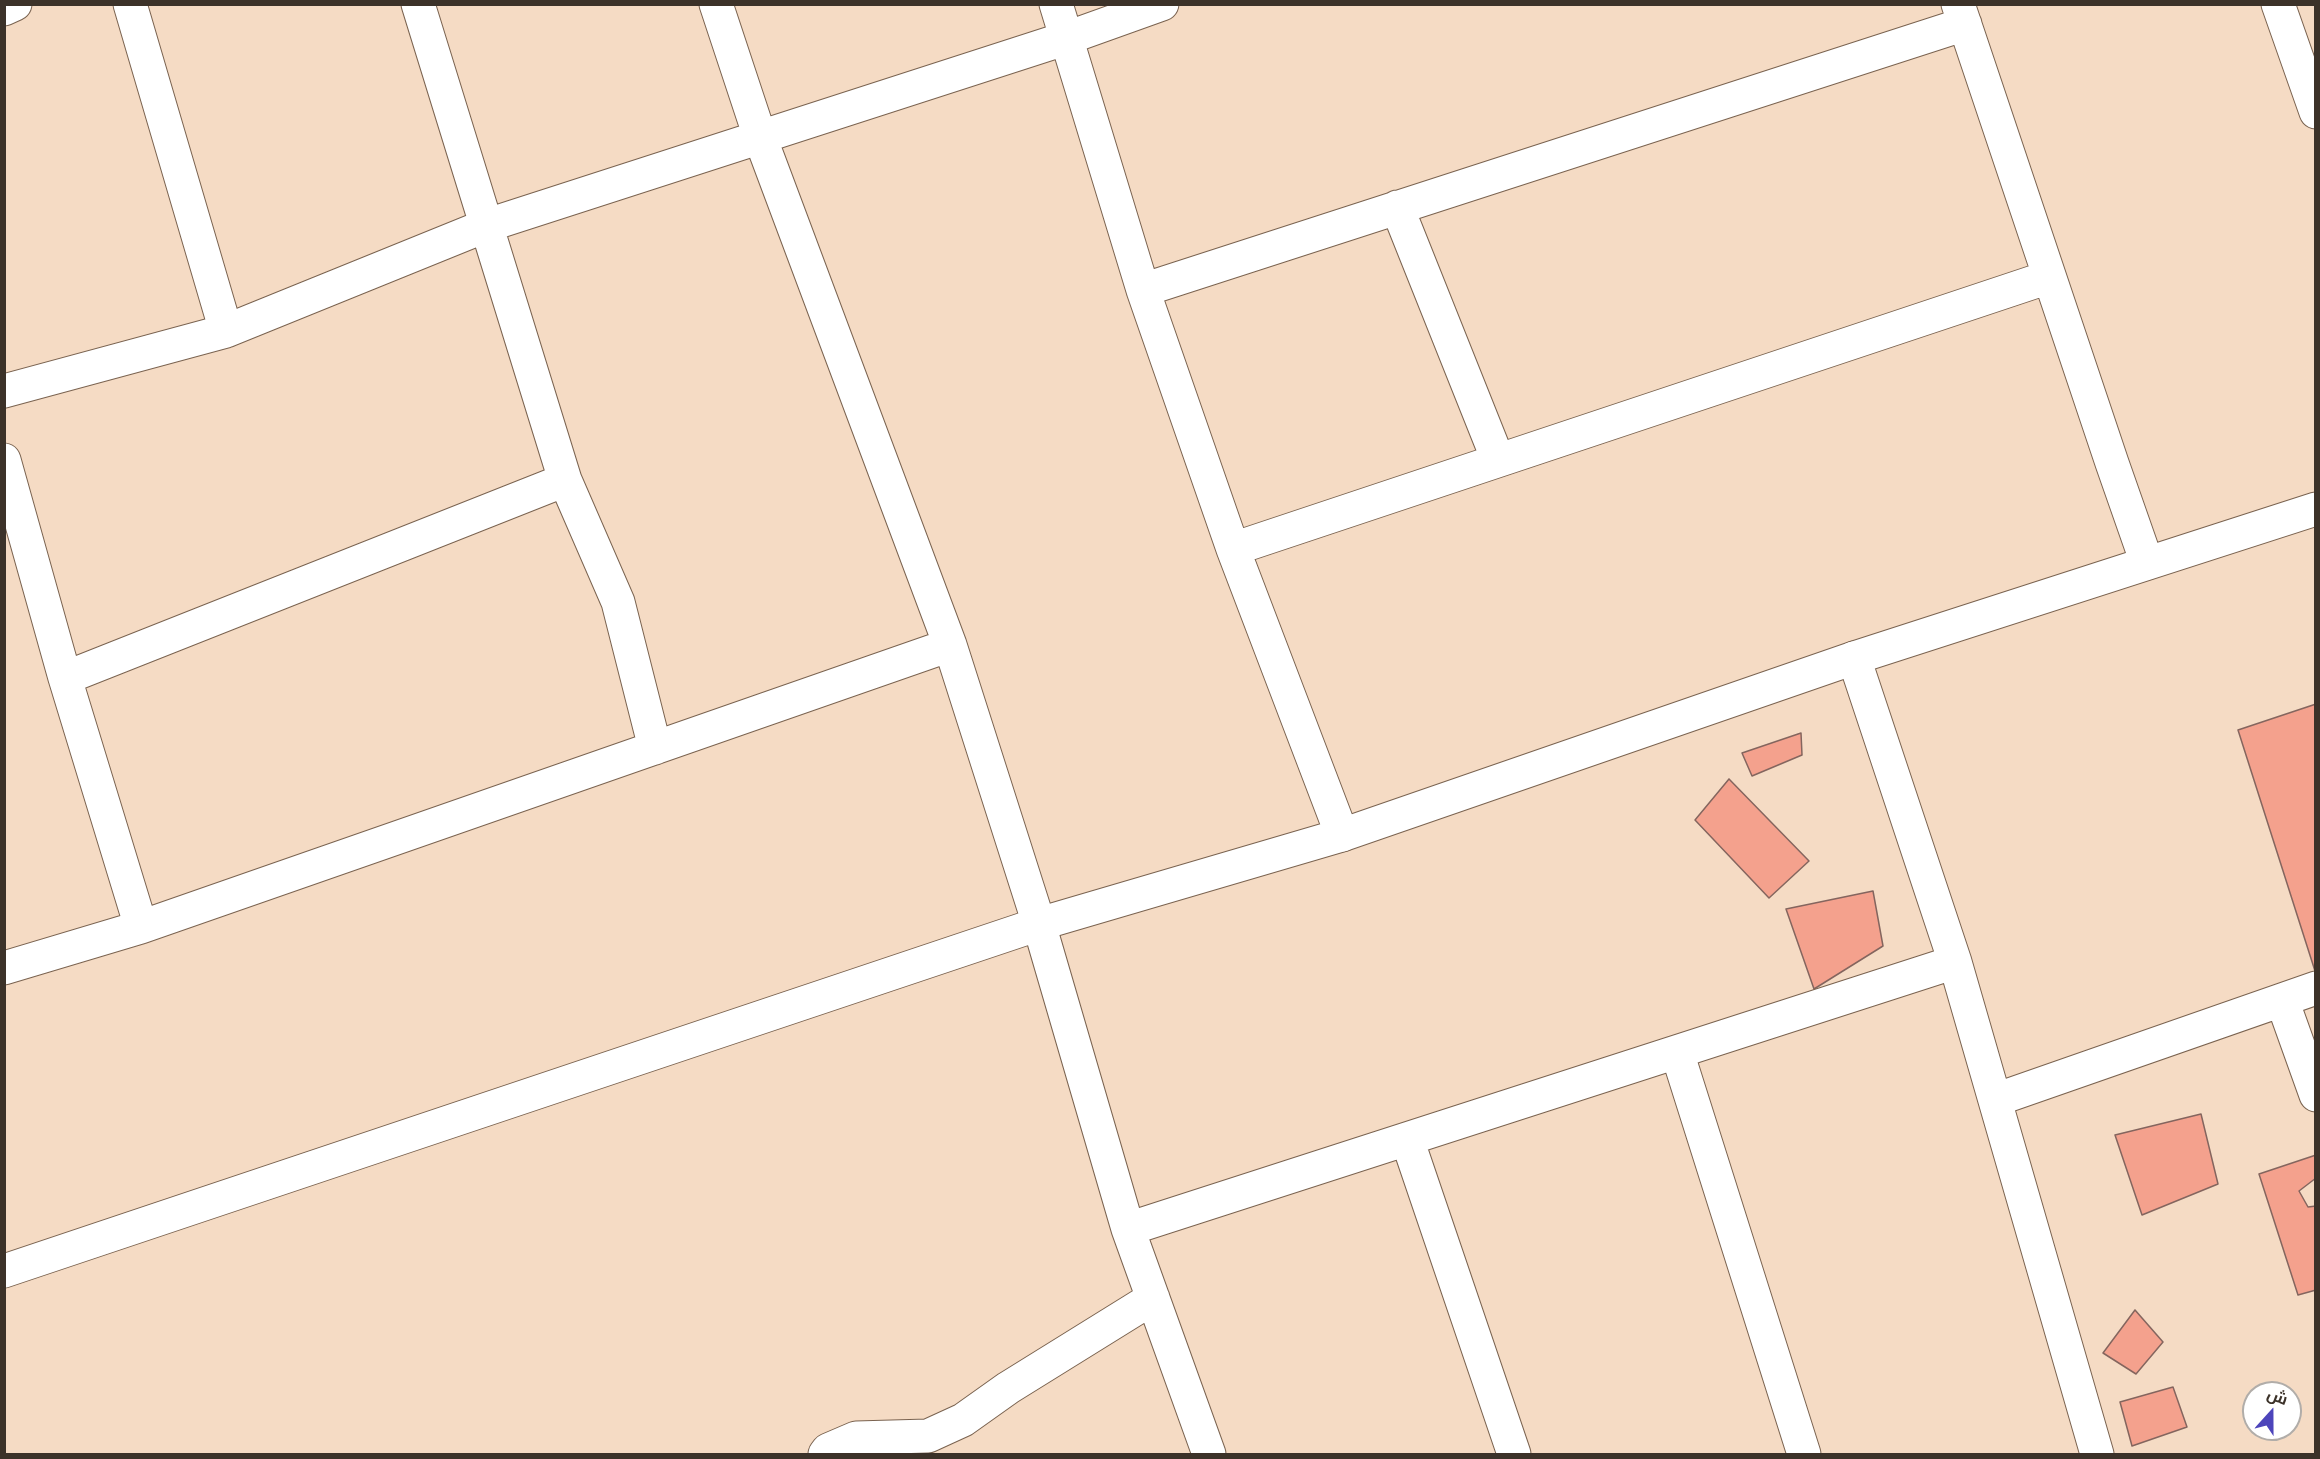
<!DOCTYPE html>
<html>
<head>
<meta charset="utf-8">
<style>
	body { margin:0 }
	#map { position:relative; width:2320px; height:1459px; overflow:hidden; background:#f5dbc4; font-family:Lato,Cairo,sans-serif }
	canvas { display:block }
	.frame { position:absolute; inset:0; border:6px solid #3c3229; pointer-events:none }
	.north { position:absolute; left:2242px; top:1381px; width:60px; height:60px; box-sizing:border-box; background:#fff; border:2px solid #b1ada9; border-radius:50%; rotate:21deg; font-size:16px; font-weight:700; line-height:24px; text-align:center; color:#3c3229 }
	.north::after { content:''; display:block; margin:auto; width:21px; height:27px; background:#4d45bb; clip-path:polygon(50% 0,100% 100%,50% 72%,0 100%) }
</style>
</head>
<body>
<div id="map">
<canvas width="2320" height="1459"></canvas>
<div class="frame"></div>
<div class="north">ش</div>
</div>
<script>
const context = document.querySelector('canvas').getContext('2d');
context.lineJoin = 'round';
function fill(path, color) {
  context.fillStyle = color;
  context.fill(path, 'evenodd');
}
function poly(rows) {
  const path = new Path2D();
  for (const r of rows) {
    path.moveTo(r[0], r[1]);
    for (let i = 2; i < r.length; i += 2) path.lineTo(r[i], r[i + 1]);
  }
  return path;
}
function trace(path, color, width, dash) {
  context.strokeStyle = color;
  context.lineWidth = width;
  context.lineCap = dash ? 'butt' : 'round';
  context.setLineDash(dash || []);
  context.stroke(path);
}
const building = poly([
	[2316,704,2316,971,2315,971,2238,730,2316,704],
	[1801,733,1802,755,1752,776,1742,753,1801,733],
	[1729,779,1809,861,1769,898,1695,820,1729,779],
	[1873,891,1883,946,1814,989,1786,909,1873,891],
	[2201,1114,2218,1184,2142,1215,2115,1135,2201,1114],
	[2316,1155,2316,1178,2299,1191,2308,1207,2316,1206,2316,1290,2298,1295,2259,1174,2316,1155],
	[2135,1310,2163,1342,2136,1374,2103,1353,2135,1310],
	[2173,1387,2187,1427,2132,1446,2120,1402,2173,1387]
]);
const minor = poly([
	[130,4,226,331],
	[418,4,565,480,618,602,655,748],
	[716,4,760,137,950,645,1039,924,1128,1229,1209,1454],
	[1056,4,1143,290,1233,549,1342,835],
	[1958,4,2112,463,2147,563],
	[4,9,15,4],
	[1397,207,1498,460],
	[1143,290,1965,24],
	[4,391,226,331,485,226,1067,38,1162,4],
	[4,460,65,678,141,927],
	[1233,549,2049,277],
	[1854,658,1955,962,2097,1454],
	[65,678,565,480],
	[4,968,141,927,950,645],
	[2282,1000,2316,1095],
	[1677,1052,1804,1454],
	[1995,1100,2316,988],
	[1407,1139,1514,1454],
	[1128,1229,1955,962],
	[825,1454,828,1450,856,1438,928,1436,963,1420,1008,1388,1153,1298]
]);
const tertiary = poly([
	[2278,4,2316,112],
	[4,1271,1039,924,1342,835,1854,658,2316,509]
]);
fill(building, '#f4a18d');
trace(building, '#84655e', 1.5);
trace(minor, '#7a6350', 35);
trace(tertiary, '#7a6350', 35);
trace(minor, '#fff', 33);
trace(tertiary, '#fff', 33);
</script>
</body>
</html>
